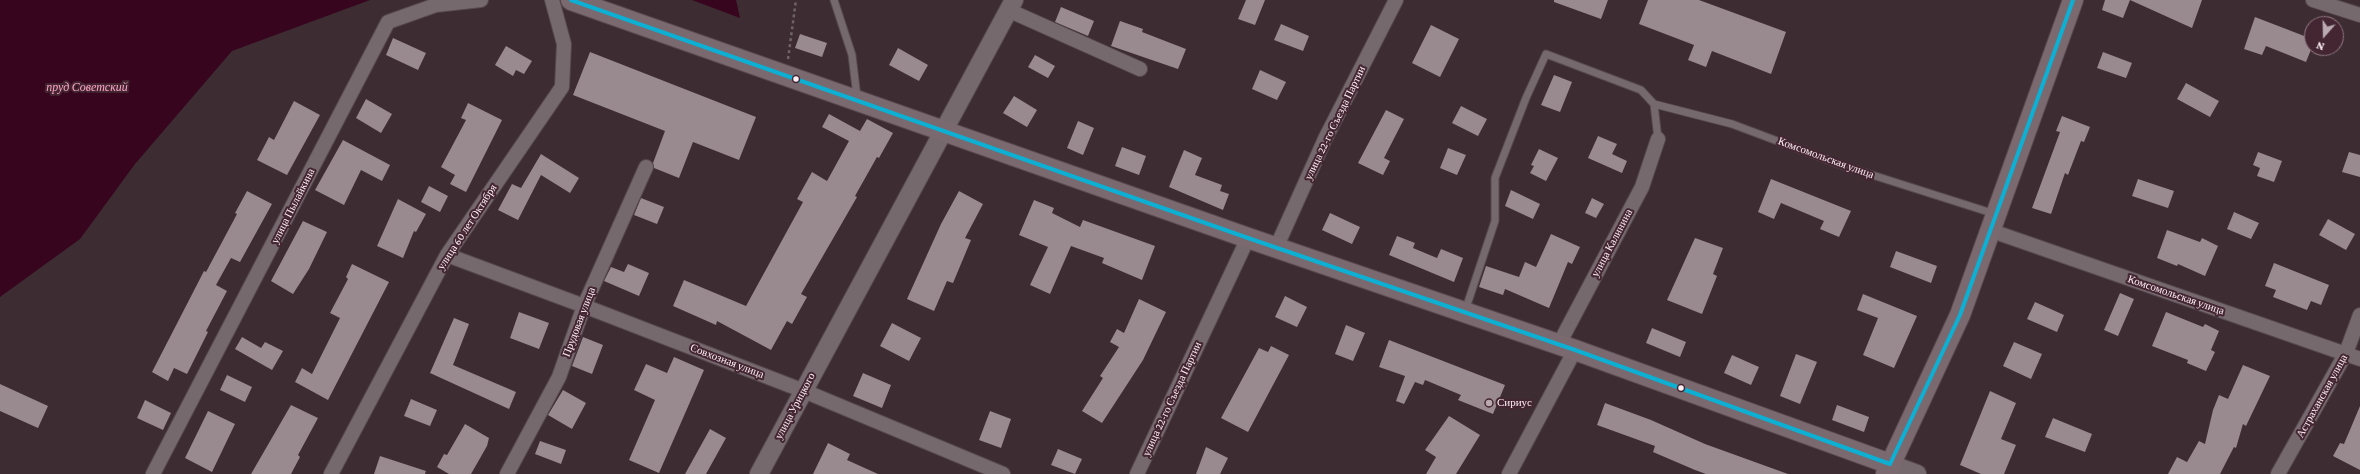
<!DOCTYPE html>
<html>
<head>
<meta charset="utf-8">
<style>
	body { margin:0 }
	#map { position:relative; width:2360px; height:474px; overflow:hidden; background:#3d2c32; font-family:"Crimson Pro",serif }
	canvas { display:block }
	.north { position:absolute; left:2304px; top:16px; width:40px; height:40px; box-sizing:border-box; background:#432631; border:1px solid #8e767f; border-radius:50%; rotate:200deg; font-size:11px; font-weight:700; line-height:16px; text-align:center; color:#feeef4 }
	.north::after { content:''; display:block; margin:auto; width:14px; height:18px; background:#baaab0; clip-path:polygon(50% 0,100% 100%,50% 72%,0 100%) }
</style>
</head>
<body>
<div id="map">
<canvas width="2360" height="474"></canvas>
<div class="north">N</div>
</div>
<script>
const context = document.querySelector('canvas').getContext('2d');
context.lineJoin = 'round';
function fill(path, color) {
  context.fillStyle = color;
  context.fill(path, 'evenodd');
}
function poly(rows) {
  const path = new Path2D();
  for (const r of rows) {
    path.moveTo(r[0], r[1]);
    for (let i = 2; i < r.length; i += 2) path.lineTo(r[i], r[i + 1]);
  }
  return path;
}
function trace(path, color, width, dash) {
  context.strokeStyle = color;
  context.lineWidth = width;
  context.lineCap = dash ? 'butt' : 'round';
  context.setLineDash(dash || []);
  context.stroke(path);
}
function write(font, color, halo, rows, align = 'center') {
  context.font = font + ' "Crimson Pro",serif';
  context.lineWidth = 4;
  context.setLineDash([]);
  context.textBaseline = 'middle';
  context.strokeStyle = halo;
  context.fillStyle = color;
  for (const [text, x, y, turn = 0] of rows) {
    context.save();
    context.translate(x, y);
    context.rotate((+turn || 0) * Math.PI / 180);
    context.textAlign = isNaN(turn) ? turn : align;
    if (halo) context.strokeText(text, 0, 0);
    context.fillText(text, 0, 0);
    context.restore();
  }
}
const water = poly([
	[0,0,370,0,232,51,135,164,80,239,0,297],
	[692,0,736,0,740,18]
]);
const building = poly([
	[1246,0,1265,0,1255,25,1238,19],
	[1554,0,1608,0,1601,19,1554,2],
	[1648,0,1699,0,1786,32,1771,74,1712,51,1706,67,1688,60,1694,45,1639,24],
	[2105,0,2202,0,2192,28,2130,0,2123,18,2102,10],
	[1061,7,1094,21,1088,36,1055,22],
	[2255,17,2312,39,2312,47,2306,62,2266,46,2262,55,2244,49],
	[1120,21,1143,29,1142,32,1186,49,1178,69,1111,46],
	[1281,24,1309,36,1303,51,1274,40],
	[1431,25,1459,39,1440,77,1412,63],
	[800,34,827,43,822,57,795,48],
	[393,38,426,53,418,70,386,55],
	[506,46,532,61,524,74,516,70,513,76,495,65],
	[898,48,928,65,919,81,889,65],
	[590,52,756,117,739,160,693,142,679,178,654,168,653,163,665,131,573,95],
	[2103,52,2132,63,2126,78,2097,68],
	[1035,55,1055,66,1048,78,1028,67],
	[1260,70,1286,82,1277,100,1252,89],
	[1554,75,1572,82,1560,112,1541,105],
	[2186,83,2219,101,2210,117,2177,99],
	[1014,96,1037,110,1027,127,1003,113],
	[366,99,392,114,381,133,356,118],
	[294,101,320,115,287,175,257,160,269,137,274,140],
	[468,103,502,120,466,192,450,184,455,175,441,167,466,120,461,118],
	[1461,106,1487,119,1478,136,1452,123],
	[1386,110,1404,119,1384,158,1390,161,1383,175,1358,163],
	[829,114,860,131,867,119,893,133,879,158,877,157,855,196,857,197,801,294,807,297,792,324,787,321,771,350,717,321,716,325,673,306,684,280,746,306,803,202,797,199,812,172,827,181,849,141,822,127],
	[2062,116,2090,127,2084,142,2081,141,2068,175,2065,173,2051,214,2032,208,2060,132,2056,131],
	[1078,121,1094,128,1083,155,1067,148],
	[1598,136,1617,144,1612,154,1627,161,1622,173,1588,158],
	[343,140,390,165,382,181,361,170,344,205,315,190],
	[1122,147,1146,156,1139,175,1115,166],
	[1448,148,1466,155,1457,175,1440,168],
	[1539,149,1558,158,1546,181,1530,173,1534,166,1531,165],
	[1184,150,1202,158,1195,175,1222,185,1220,191,1229,194,1223,210,1169,187],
	[2258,152,2282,161,2274,182,2257,176,2260,168,2253,165],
	[2349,152,2360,155,2360,177,2342,172],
	[541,154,579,178,570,193,541,175,518,220,498,210,512,184,521,188],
	[1771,179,1851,211,1839,237,1820,229,1824,221,1781,203,1774,219,1758,212],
	[2138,179,2174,191,2168,208,2132,196],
	[429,186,448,196,440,212,421,202],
	[1511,190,1540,204,1533,219,1505,206],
	[247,191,272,204,240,262,231,258,216,285,227,291,206,331,208,332,187,374,174,368,168,381,152,372,204,271,206,272,237,214,235,213],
	[959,191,983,204,965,238,971,240,953,283,947,281,934,311,907,299,941,224],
	[641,198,664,207,657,224,634,215],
	[1592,198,1604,204,1596,218,1585,213],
	[398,199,426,214,416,232,414,231,403,258,377,246],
	[1034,200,1054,208,1052,213,1080,227,1083,220,1155,246,1142,280,1102,263,1104,258,1071,246,1050,294,1030,285,1048,247,1019,235],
	[2234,212,2259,223,2251,239,2227,229],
	[1330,213,1360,227,1352,244,1322,230],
	[2328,219,2355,234,2346,250,2319,235],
	[303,221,327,232,309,269,293,294,271,281],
	[2167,230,2200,242,2202,238,2218,246,2205,276,2178,264,2177,266,2157,258],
	[1551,234,1580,247,1572,264,1568,262,1549,308,1505,289,1503,295,1479,287,1486,266,1519,277,1525,262,1536,267],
	[1397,236,1415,243,1413,248,1437,258,1441,249,1463,258,1454,282,1389,255],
	[1695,238,1723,248,1713,274,1717,276,1702,314,1667,300],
	[1896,251,1937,266,1931,283,1890,267],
	[2274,263,2329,285,2321,305,2311,301,2307,310,2273,297,2276,290,2265,286],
	[352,264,389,282,328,400,295,382,302,368,312,374,340,318,330,313,348,279,346,277],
	[628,264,649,273,639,296,604,281,611,267,624,272],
	[2120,293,2134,299,2118,336,2104,330],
	[1863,294,1917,316,1894,368,1863,355,1878,318,1857,310],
	[1285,296,1307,307,1297,327,1275,317],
	[1139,299,1166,312,1143,360,1102,423,1082,411,1103,378,1100,376,1119,347,1110,342,1117,329,1124,333],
	[2035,302,2064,315,2057,332,2027,319],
	[519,312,549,323,539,349,510,338],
	[2166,312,2203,327,2205,324,2219,331,2211,350,2215,352,2206,371,2187,363,2188,360,2152,346],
	[454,318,469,324,453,365,516,392,509,409,430,373],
	[892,323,921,338,909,361,880,346],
	[1346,325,1365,333,1353,361,1335,354],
	[1652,328,1686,342,1680,357,1646,343],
	[242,337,261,348,265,342,283,351,272,370,235,349],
	[583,337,603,345,592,374,572,366],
	[1389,340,1505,385,1493,414,1458,400,1461,395,1425,380,1423,385,1415,382,1404,404,1396,401,1405,376,1379,367],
	[2014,342,2042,354,2031,379,2003,366],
	[1271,346,1289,355,1248,432,1221,418,1259,348,1268,352],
	[1796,354,1817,362,1800,404,1780,396],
	[1732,355,1759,367,1751,385,1724,373],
	[674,357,704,370,659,473,629,460,655,400,634,390,646,364,667,373],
	[2243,365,2270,376,2246,426,2243,424,2236,448,2234,447,2220,474,2168,474,2177,457,2187,462,2199,441,2205,444,2213,410,2219,395,2228,399],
	[863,373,891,385,882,408,853,396],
	[227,375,252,387,245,402,220,390],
	[0,384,48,406,38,428,0,411],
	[563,390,586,403,572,429,548,415],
	[1990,391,2016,403,2001,439,2016,445,2004,474,1981,474,1960,465],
	[411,399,437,410,430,426,404,416],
	[145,400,171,413,163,430,137,418],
	[1605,403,1651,420,1705,444,1788,474,1706,474,1695,470,1653,452,1655,446,1597,425],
	[291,405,318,418,298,455,300,457,291,474,251,474],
	[1837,405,1869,417,1864,432,1832,420],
	[2360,406,2360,470,2333,456,2340,443,2344,444],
	[208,411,235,424,212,472,185,458],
	[990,411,1011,419,1001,448,979,440],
	[1449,416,1480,435,1456,474,1426,474,1436,457,1425,450],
	[2053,418,2092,434,2085,452,2045,437],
	[465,424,489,438,487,446,471,474,449,474,437,467,444,454,447,455],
	[710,429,726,438,706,474,685,474],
	[540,441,566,450,561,464,535,454],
	[828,443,850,454,847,460,878,474,813,474],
	[1206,447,1228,458,1220,474,1196,474],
	[1058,449,1082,459,1075,474,1051,465],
	[380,456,426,471,425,474,374,474]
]);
const path = poly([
	[788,59,796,0]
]);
const service = poly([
	[834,0,852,55,857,97],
	[1654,104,1732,124,1844,166,1995,214],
	[1465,311,1495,221,1495,178,1526,98,1546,54,1641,90,1654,104,1658,139]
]);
const minor = poly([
	[2313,0,2360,15],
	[1008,10,1140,69],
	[1992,231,2360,359],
	[1276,248,1325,139,1396,0],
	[447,255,584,306,804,391,1003,474],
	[1559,344,1642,187,1658,139],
	[153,474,388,22,436,5,481,0],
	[331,474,447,255,562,87,564,44,552,0],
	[507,474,559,377,584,306,646,167],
	[1137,474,1248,238],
	[1509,474,1575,350],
	[2278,474,2346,353,2360,315]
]);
const tertiary = poly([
	[1890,464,1917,474],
	[759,474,1014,0]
]);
const secondary = poly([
	[571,0,1248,238,1575,350,1890,464],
	[1886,474,1960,315,2073,0]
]);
const bus1 = poly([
	[571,0,1248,238,1575,350,1890,464],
	[1890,464,1960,315,2073,0]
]);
const markers = [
	[796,79,3.5,"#feeef4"],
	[1681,388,3.5,"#feeef4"],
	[1489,403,4,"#baaab0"]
];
const streetNames = [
	["улица 22-го Съезда Партии",1335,123,-64],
	["Комсомольская улица",1826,158,20],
	["улица Пылайкина",293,206,-63],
	["улица 60 лет Октября",467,227,-57],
	["улица Калинина",1612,243,-62],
	["Комсомольская улица",2176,295,19],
	["Прудовая улица",579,322,-69],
	["Совхозная улица",727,361,21],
	["Астраханская улица",2322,396,-61],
	["улица 22-го Съезда Партии",1172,399,-65],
	["улица Урицкого",795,406,-62]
];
const poiNames = [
	["Сириус",1497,403]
];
const waterNames = [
	["пруд Советский",87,87]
];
fill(water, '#38051f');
fill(building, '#998a8f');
trace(service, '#56494e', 9);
trace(minor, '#56494e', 16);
trace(tertiary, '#56494e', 20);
trace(secondary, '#56494e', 22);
trace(path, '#6f6368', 2.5, [3, 3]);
trace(service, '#76696e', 7);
trace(minor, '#76696e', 14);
trace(tertiary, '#76696e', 18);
trace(secondary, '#7a6a70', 20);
trace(bus1, '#0dafd3', 4);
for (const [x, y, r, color] of markers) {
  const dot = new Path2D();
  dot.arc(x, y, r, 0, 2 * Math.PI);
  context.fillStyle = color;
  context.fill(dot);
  trace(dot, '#432631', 1.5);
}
write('11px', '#feeef4', '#432631', streetNames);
write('11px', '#feeef4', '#432631', poiNames, 'left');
write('italic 12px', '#fea4c6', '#432631', waterNames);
</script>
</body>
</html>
